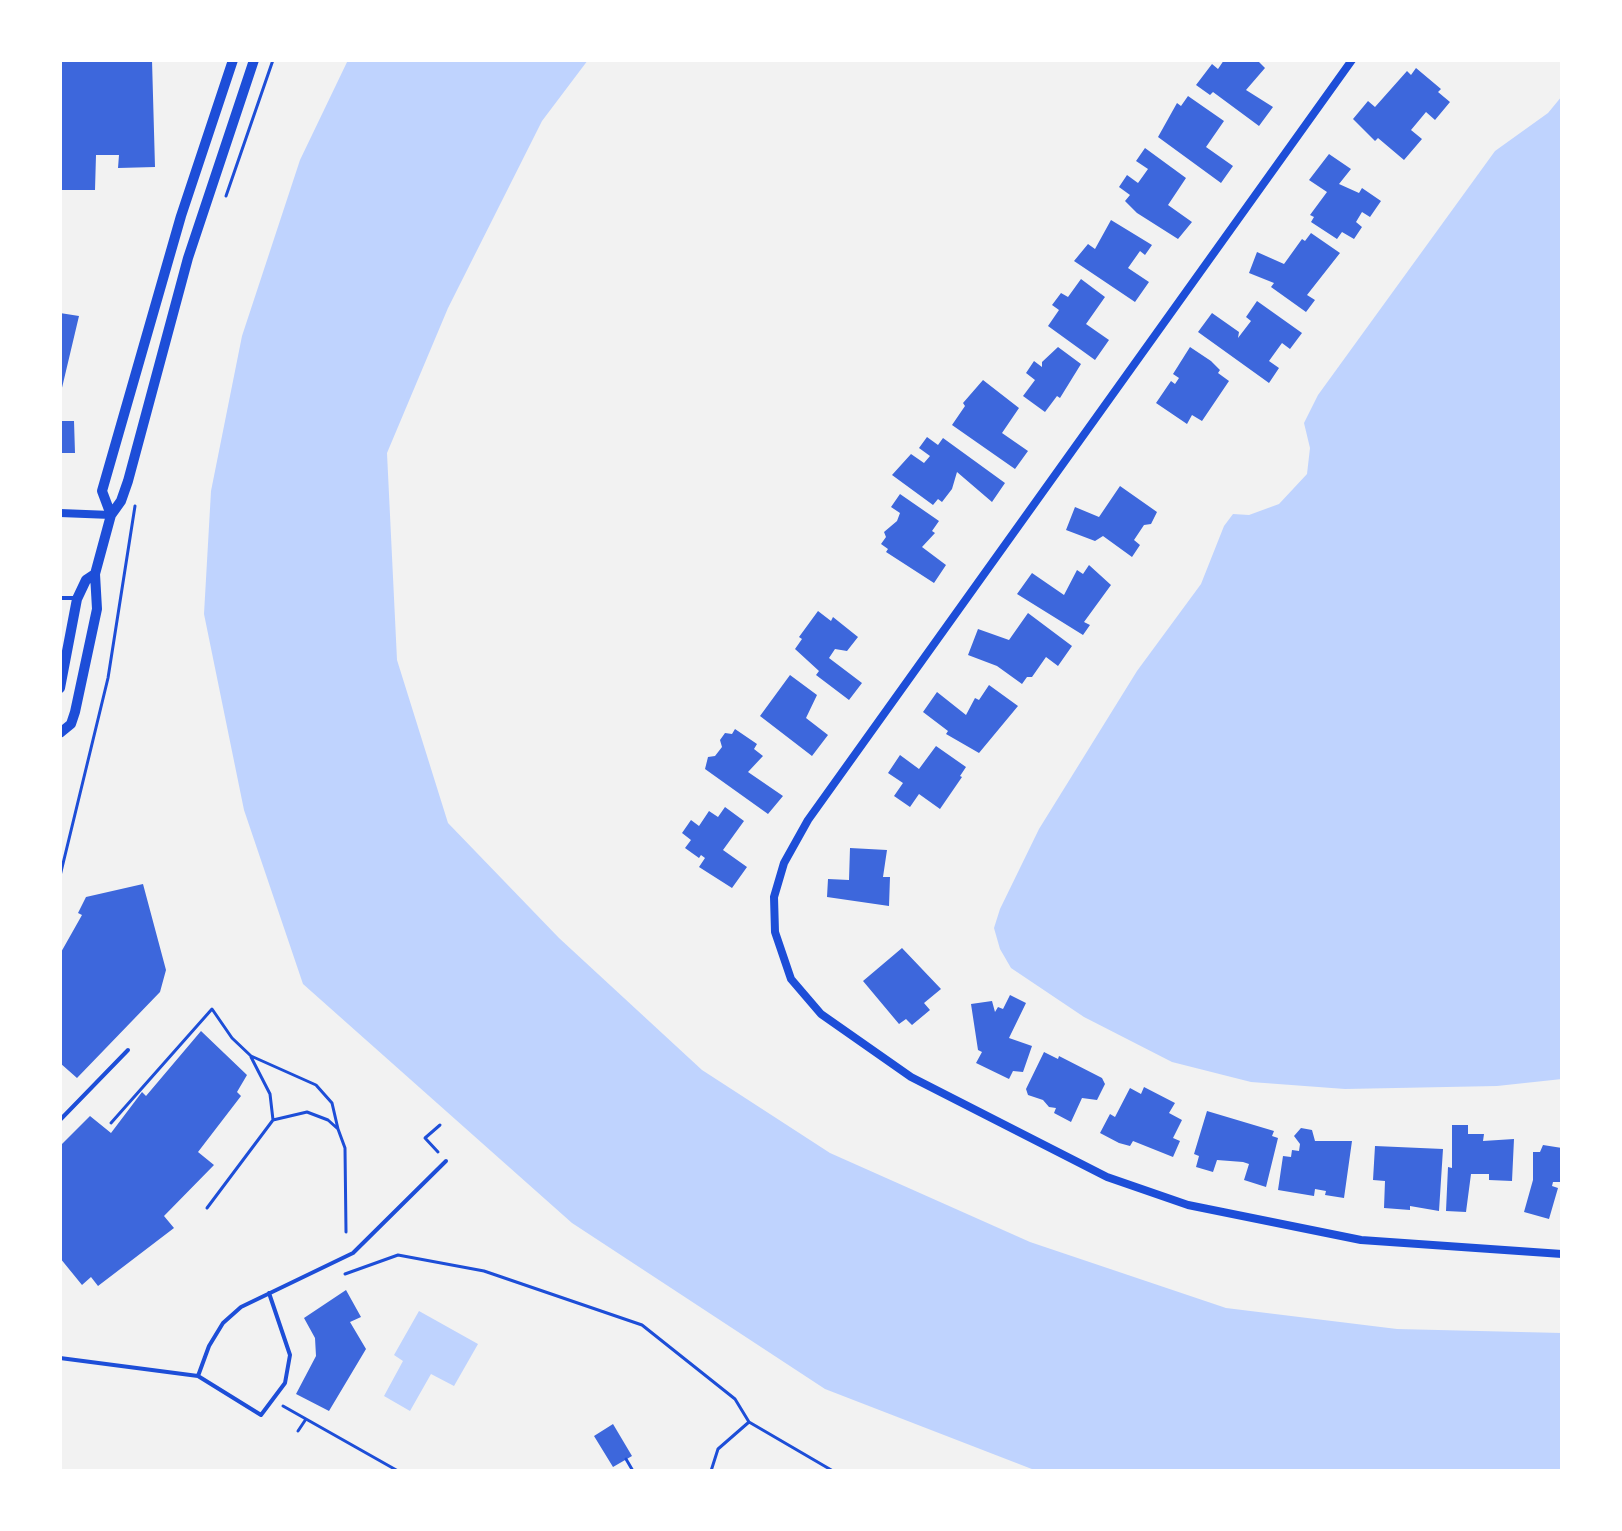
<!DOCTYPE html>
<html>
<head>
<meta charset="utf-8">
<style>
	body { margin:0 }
	#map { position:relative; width:1622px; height:1531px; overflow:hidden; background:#f2f2f2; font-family:"Sofia Sans Condensed",sans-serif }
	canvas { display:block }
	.frame { position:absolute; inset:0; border:62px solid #fff; pointer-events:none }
</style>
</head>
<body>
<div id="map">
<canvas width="1622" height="1531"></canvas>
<div class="frame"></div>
</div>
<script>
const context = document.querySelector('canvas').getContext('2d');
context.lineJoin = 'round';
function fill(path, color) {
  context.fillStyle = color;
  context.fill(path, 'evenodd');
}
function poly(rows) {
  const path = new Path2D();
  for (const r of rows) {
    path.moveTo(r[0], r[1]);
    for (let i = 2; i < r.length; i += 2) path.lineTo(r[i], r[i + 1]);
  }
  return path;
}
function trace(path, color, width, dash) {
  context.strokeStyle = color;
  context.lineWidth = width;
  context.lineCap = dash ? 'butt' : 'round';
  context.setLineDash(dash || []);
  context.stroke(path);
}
const water = poly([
	[348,60,588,60,542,121,448,308,387,453,397,660,448,823,559,938,702,1070,830,1153,1030,1242,1226,1308,1397,1329,1562,1333,1562,1471,1037,1471,825,1389,572,1223,303,984,244,810,204,614,211,491,242,336,300,160],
	[1562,96,1562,1079,1497,1086,1345,1089,1251,1082,1172,1062,1084,1017,1011,968,1000,949,994,928,1000,909,1039,829,1137,671,1201,584,1224,526,1233,514,1249,515,1279,504,1307,474,1310,448,1304,423,1318,395,1495,151,1548,113],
	[419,1311,478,1344,454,1386,431,1374,410,1411,384,1396,403,1361,394,1355]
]);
const building = poly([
	[60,60,152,60,155,167,118,168,119,155,96,155,95,190,60,190],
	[1224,60,1257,60,1265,68,1246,90,1273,107,1259,126,1213,92,1210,95,1196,85,1212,64,1218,69],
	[1416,68,1441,89,1438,92,1450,102,1435,120,1426,112,1411,130,1422,139,1404,160,1378,138,1375,141,1353,119,1368,101,1375,107,1407,71,1411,75],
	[1188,96,1224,121,1206,147,1233,166,1221,183,1158,137,1177,103,1181,106],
	[1145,148,1186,178,1168,205,1192,222,1178,239,1137,213,1125,201,1130,195,1119,187,1127,175,1138,183,1148,169,1136,161],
	[1329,154,1351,169,1339,184,1359,193,1362,188,1381,201,1370,217,1362,212,1356,222,1362,227,1354,239,1342,232,1337,239,1311,222,1314,217,1310,215,1327,192,1309,180],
	[1111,220,1152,245,1145,255,1140,251,1128,268,1149,282,1135,302,1074,261,1088,244,1095,249],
	[1311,233,1340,253,1307,295,1315,300,1306,312,1271,287,1274,283,1249,273,1257,252,1284,264,1302,239,1305,241],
	[1081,279,1105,297,1086,324,1109,340,1095,360,1048,326,1059,310,1052,305,1061,293,1068,297],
	[1257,301,1302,333,1290,349,1282,343,1269,361,1279,368,1269,383,1198,332,1212,313,1239,332,1238,338,1251,321,1246,317],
	[60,313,79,316,61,392,60,392],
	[1058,347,1081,364,1060,398,1057,396,1045,412,1023,396,1035,380,1026,373,1034,361,1042,367,1042,362],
	[1190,347,1211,361,1220,370,1218,373,1229,381,1202,421,1192,415,1187,424,1156,403,1171,381,1175,384,1179,378,1173,374],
	[983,380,1019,408,1002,433,1028,451,1015,469,952,425,965,406,963,403],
	[60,421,74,421,75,453,60,453],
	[927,437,938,445,943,438,1005,483,992,502,957,472,952,489,942,502,938,499,933,505,892,475,911,454,924,463,930,456,919,448],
	[1120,486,1157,512,1151,524,1144,525,1134,540,1140,545,1132,557,1103,536,1095,541,1066,530,1075,507,1099,517],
	[900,494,939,521,932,531,935,533,922,547,946,565,934,583,886,552,888,549,881,544,886,537,884,532,897,521,900,513,891,507],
	[1089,565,1111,585,1084,622,1090,625,1083,635,1017,594,1032,573,1064,595,1077,570,1083,574],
	[818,611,831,621,833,617,858,637,847,651,835,649,829,658,862,683,849,700,816,675,819,671,795,649,802,639,799,637],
	[1028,613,1072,646,1058,666,1046,657,1032,677,1027,677,1022,684,997,666,968,655,978,629,1009,640],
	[790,675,817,695,806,718,828,735,812,756,760,716],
	[989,685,1018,706,979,753,946,734,948,731,923,712,937,692,966,715,975,698,979,700],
	[735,729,757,744,754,749,763,756,748,772,783,796,768,814,705,769,708,757,715,756,722,747,720,740,725,733,732,734],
	[936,746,966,767,960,776,962,777,940,809,919,794,910,807,894,796,903,783,888,773,900,755,919,769],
	[725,807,744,821,723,850,747,867,732,888,699,867,705,858,701,855,699,858,685,848,691,840,682,833,691,820,699,826,709,811,718,817],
	[850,848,887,850,883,877,890,877,889,906,827,897,828,879,849,880],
	[143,884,166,970,160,992,77,1078,60,1063,60,954,82,915,78,913,86,897],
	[902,948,941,989,924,1003,930,1010,912,1025,906,1019,899,1024,863,981],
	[1010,995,1026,1003,1009,1038,1032,1046,1023,1072,1013,1071,1009,1079,976,1063,982,1052,978,1050,971,1004,992,1001,995,1012,998,1007,1003,1009],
	[201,1031,247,1075,237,1092,241,1096,198,1152,214,1165,164,1216,174,1228,98,1286,91,1277,82,1285,60,1258,60,1146,90,1116,111,1133,142,1092,146,1096],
	[1044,1052,1058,1059,1059,1056,1102,1078,1105,1084,1097,1100,1082,1098,1071,1122,1054,1113,1056,1108,1049,1107,1043,1100,1028,1095,1026,1089],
	[1144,1087,1175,1103,1169,1113,1182,1120,1173,1138,1180,1141,1173,1157,1133,1141,1130,1146,1119,1143,1100,1133,1110,1114,1115,1117,1130,1088,1141,1094],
	[1207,1111,1274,1131,1272,1136,1278,1138,1266,1187,1244,1180,1249,1164,1243,1162,1217,1160,1213,1172,1196,1167,1199,1156,1194,1154],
	[1452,1125,1468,1125,1468,1134,1484,1134,1483,1141,1514,1139,1512,1181,1489,1180,1489,1174,1471,1174,1466,1212,1446,1211,1448,1167,1452,1168],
	[1301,1128,1312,1130,1315,1141,1352,1141,1344,1198,1325,1195,1326,1191,1315,1189,1314,1196,1278,1190,1283,1156,1291,1157,1292,1150,1299,1151,1300,1144,1294,1136],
	[1543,1145,1562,1148,1562,1182,1553,1182,1552,1186,1558,1188,1549,1219,1524,1212,1533,1180,1533,1152,1540,1152],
	[1375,1146,1443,1149,1439,1211,1410,1206,1410,1210,1384,1208,1385,1181,1373,1180],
	[346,1290,361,1317,350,1322,366,1349,329,1411,296,1394,316,1356,315,1338,304,1318],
	[613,1424,632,1456,613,1467,594,1436]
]);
const path = poly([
	[226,196,273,60],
	[60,876,108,678,135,506],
	[251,1057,270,1094,273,1120],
	[111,1123,212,1009,232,1038,251,1056,316,1085,332,1103,338,1129],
	[438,1152,425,1138,440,1125],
	[207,1208,273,1120,307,1112,328,1120,338,1129,345,1148,346,1232],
	[345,1274,398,1255,484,1271,642,1325,735,1399,749,1422,833,1471],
	[283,1406,398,1471],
	[298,1431,306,1419],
	[626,1459,633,1471],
	[711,1471,718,1449,749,1422]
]);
const service = poly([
	[60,598,75,598],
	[60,1120,128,1050],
	[60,1358,198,1376,209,1346,223,1323,241,1307,353,1253,446,1161],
	[198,1376,261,1415,285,1383,290,1355,269,1293]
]);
const minor = poly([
	[1352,60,808,820,784,863,774,897,775,932,791,979,821,1014,911,1077,1107,1177,1188,1205,1361,1240,1562,1254],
	[60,513,111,515]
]);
const tertiary = poly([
	[111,515,102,491,181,216,233,60],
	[60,688,77,599,86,580,95,574],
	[60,733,71,724,75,712,97,609,95,574,111,515,121,501,128,481,188,258,254,60]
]);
fill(water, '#bfd3fe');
fill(building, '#3d67dc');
trace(path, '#1d4ed8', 3);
trace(service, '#1d4ed8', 4);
trace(minor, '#1d4ed8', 8);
trace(tertiary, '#1d4ed8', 10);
</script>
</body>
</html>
